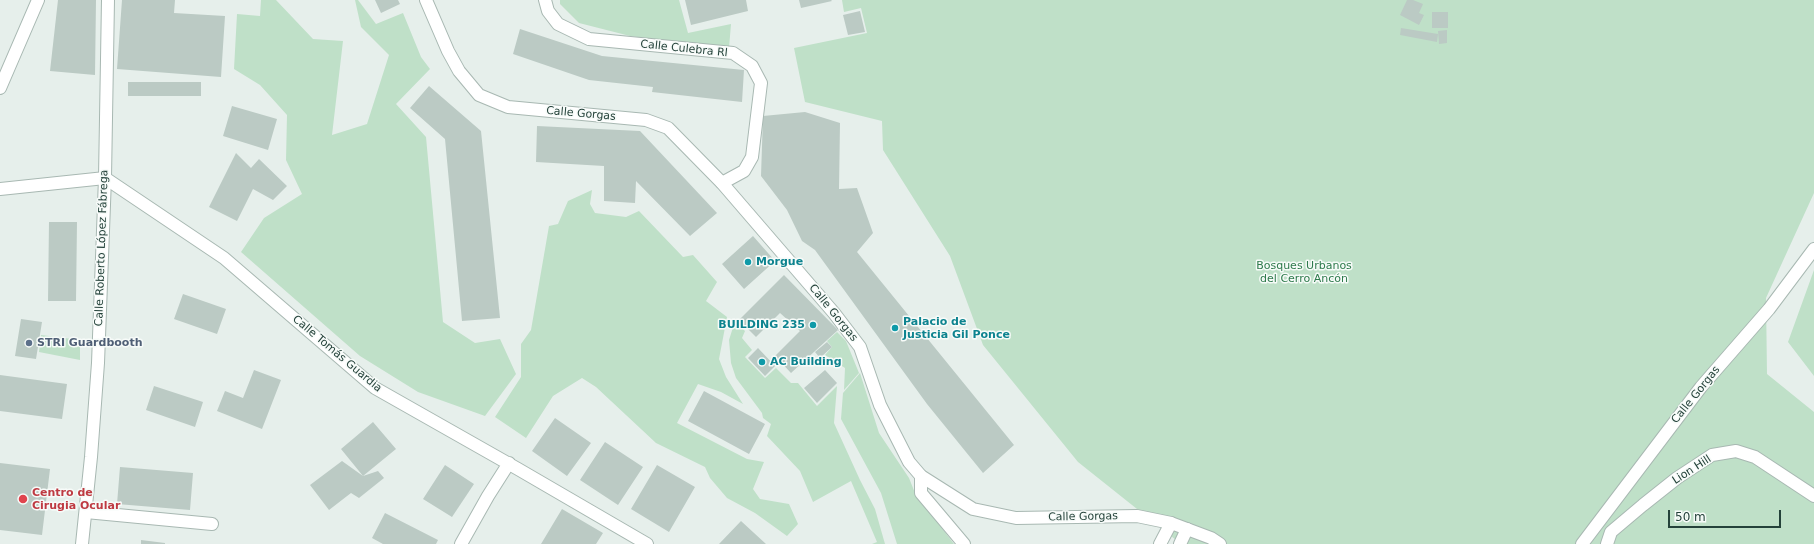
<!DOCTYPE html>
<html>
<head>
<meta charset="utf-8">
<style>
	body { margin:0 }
	#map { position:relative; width:1814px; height:544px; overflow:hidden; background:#e6efeb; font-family:"DejaVu Sans",sans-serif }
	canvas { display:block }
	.scale { position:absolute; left:1668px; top:510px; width:113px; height:18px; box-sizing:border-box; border:2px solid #24423a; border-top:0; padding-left:5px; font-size:12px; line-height:14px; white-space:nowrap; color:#24423a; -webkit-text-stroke:3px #f7fbf9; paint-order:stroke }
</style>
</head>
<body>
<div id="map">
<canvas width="1814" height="544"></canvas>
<div class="scale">50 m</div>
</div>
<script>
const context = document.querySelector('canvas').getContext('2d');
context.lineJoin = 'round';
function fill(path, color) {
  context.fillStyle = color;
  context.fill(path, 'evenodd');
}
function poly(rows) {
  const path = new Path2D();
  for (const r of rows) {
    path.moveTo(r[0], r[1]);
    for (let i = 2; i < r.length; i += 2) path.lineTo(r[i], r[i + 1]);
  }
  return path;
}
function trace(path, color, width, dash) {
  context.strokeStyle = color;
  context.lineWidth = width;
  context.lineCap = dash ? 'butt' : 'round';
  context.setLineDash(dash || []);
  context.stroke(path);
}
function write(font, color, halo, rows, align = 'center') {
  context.font = font + ' "DejaVu Sans",sans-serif';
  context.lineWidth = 3;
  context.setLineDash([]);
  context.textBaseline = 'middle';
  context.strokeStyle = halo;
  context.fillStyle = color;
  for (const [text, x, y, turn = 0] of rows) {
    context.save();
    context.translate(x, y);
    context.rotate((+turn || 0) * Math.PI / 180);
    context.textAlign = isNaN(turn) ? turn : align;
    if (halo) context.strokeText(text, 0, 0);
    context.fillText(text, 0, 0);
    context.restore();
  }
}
const green = poly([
	[261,0,276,0,313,39,343,41,332,135,367,124,389,55,361,27,355,0,358,0,376,24,403,13,421,57,430,69,396,104,426,137,443,322,475,343,500,339,516,374,485,416,418,392,360,356,241,252,264,218,302,194,286,160,287,115,260,85,234,69,237,14,260,16],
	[560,0,679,0,688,33,731,24,729,48,630,36,579,23,560,4],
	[842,0,1814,0,1814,193,1766,298,1767,374,1814,412,1814,544,1181,544,1078,462,983,345,950,256,883,150,882,121,805,102,794,48,867,33,861,8,844,12],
	[592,190,590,204,595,213,626,217,639,211,683,257,693,255,717,282,706,301,727,317,719,359,726,377,743,404,721,392,698,384,677,423,747,459,764,462,753,489,760,499,789,504,798,524,787,536,755,513,727,498,710,478,705,467,656,443,596,387,582,378,553,396,526,438,495,417,521,377,521,344,531,330,549,226,558,224,568,201],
	[1814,270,1814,376,1788,342],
	[735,321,745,331,742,338,752,350,745,357,765,378,776,368,791,383,798,383,817,406,837,386,834,423,860,480,875,509,885,544,872,544,877,542,851,481,813,502,800,471,767,436,771,424,763,418,762,413,736,378,731,363,729,340],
	[837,332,846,341,859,373,844,390,845,368,825,355,832,347,827,341],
	[41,335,80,340,80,360,39,352],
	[860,373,879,433,909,478,915,493,954,544,897,544,881,493,841,419,843,393]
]);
const building = poly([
	[58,0,96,0,95,75,50,71],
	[122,0,175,0,174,13,225,16,221,77,117,69],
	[375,0,398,0,400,4,381,13],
	[685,0,746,0,748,11,691,25],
	[799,0,831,0,832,1,801,8],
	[1407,0,1413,0,1423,4,1419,13,1424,15,1419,25,1400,15],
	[860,11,865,32,848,35,843,15],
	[1432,12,1448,12,1448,28,1432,28],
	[1401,28,1438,34,1437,42,1400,35],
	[520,29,602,56,744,70,742,102,652,92,653,87,589,80,513,54],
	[1447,30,1447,43,1439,44,1438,31],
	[128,82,201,82,201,96,128,96],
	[429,86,481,131,500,318,462,321,445,139,410,108],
	[232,106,277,119,268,150,223,136],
	[805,112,840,123,839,189,857,188,873,233,857,252,1014,445,983,473,927,404,815,250,802,241,787,210,761,176,763,116],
	[537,126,640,131,717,213,690,236,636,181,635,203,604,201,604,166,536,162],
	[236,153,251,168,259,159,287,186,273,200,253,189,237,221,209,207],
	[49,222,77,222,76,301,48,301],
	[753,236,775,261,744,289,722,264],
	[784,275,838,330,791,373,775,356,800,331,780,313,756,337,739,320],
	[183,294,226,309,217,334,174,319],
	[21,319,42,322,36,359,15,356],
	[827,342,832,347,820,358,815,352],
	[758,348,775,366,765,376,748,358],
	[254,370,281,380,262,429,217,411,225,391,243,398],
	[825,370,837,383,817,403,804,388],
	[0,375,67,384,62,419,0,411],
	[154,386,203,402,195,427,146,410],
	[704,391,765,424,749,454,688,421],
	[555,418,591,443,567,476,532,451],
	[373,422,396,449,363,476,341,449],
	[605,442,643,467,618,505,580,480],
	[342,461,363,476,378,471,384,478,359,498,351,493,329,510,310,485],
	[0,463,50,469,42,535,0,530],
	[445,465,474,484,452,517,423,499],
	[657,465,695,487,669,532,631,509],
	[120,467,193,473,190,510,117,504],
	[562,509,603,533,596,544,541,544],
	[385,513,438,540,436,544,383,544,372,538],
	[741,521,766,544,719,544],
	[141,540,165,543,165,544,141,544]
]);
const minor = poly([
	[545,0,548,11,558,24,589,39,733,53,752,66,761,83,752,157,744,171,722,183],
	[0,88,38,0],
	[0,189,105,178,224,258,375,388,518,469,647,544],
	[921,476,921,493,964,544],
	[86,512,212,524],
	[461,544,488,496,509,463],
	[1160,544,1171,523],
	[1180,544,1187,529],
	[1607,544,1611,532,1643,505,1677,478,1712,455,1736,451,1755,457,1814,496]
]);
const tertiary = poly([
	[426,0,448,51,459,71,479,95,508,107,646,120,668,128,722,183,834,313,860,347,880,405,909,462,921,476,973,509,1016,518,1137,516,1171,523,1211,538,1220,544],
	[82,544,91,457,98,363,105,178,108,0],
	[1582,544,1701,387,1769,309,1814,249]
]);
const markers = [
	[748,262,4,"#0f9aa8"],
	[813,325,4,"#0f9aa8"],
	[895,328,4,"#0f9aa8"],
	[29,343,4,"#5c6f8a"],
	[762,362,4,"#0f9aa8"],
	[23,499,5,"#e0444e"]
];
const streetNames = [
	["Calle Culebra Rl",684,49,6],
	["Calle Gorgas",581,114,5],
	["Calle Roberto López Fábrega",102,248,-88],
	["Calle Gorgas",833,313,51],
	["Calle Tomás Guardia",337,354,40],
	["Calle Gorgas",1696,395,-51],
	["Lion Hill",1692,470,-33],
	["Calle Gorgas",1083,517,-1]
];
const cultureNames = [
	["Morgue",756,262],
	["Palacio de",903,322],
	["Justicia Gil Ponce",903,335],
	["BUILDING 235",805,325,"right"],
	["AC Building",770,362]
];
const parkNames = [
	["Bosques Urbanos",1304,266],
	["del Cerro Ancón",1304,279]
];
const serviceNames = [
	["STRI Guardbooth",37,343]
];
const healthNames = [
	["Centro de",32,493],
	["Cirugia Ocular",32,506]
];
fill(green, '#bfe0c8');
fill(building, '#bbcac4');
trace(minor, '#a8b8b2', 14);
trace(tertiary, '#a8b8b2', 14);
trace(minor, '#fff', 12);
trace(tertiary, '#fff', 12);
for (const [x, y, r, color] of markers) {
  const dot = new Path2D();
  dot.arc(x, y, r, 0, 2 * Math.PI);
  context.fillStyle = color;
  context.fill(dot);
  trace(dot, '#f7fbf9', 1.5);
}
write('11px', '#24423a', '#f7fbf9', streetNames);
write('bold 11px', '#0d838f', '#f7fbf9', cultureNames, 'left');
write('11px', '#2d7a4b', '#f7fbf9', parkNames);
write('bold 11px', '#4e5e75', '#f7fbf9', serviceNames, 'left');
write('bold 11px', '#be3a42', '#f7fbf9', healthNames, 'left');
</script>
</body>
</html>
